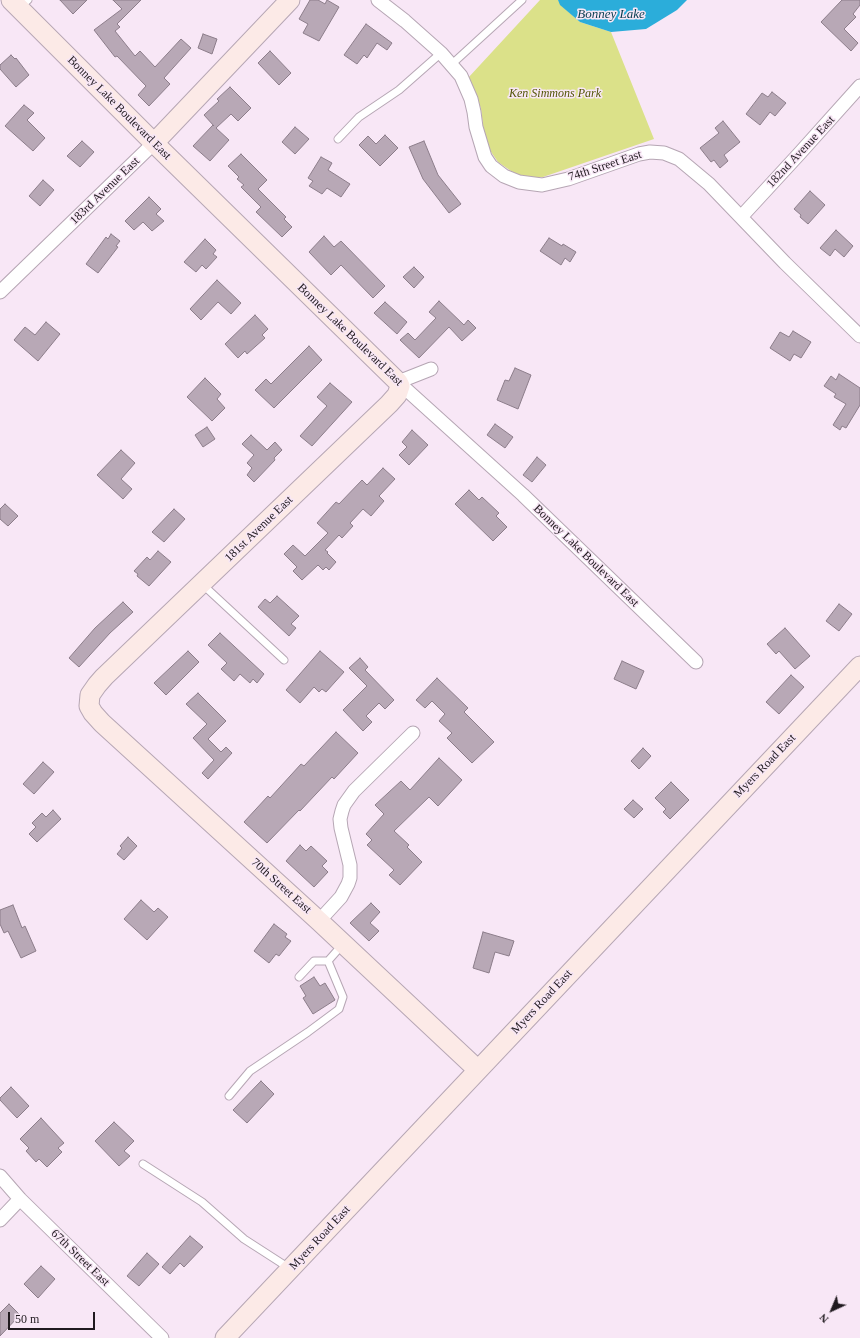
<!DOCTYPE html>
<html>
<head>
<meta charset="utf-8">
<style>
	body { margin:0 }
	#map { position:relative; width:860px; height:1338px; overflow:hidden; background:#f8e7f6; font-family:Georgia,serif }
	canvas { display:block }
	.north { position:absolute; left:812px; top:1290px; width:40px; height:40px; -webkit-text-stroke:3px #f8e7f6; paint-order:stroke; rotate:224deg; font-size:11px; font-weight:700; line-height:16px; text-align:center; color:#201a1f }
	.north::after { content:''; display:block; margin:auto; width:14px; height:18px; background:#201a1f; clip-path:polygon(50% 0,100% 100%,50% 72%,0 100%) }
	.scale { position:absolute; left:8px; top:1312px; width:87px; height:18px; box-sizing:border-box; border:2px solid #201a1f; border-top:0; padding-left:5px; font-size:12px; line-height:14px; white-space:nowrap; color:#201a1f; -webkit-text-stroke:3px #f8e7f6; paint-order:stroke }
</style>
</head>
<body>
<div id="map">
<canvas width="860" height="1338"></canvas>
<div class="north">N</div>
<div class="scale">50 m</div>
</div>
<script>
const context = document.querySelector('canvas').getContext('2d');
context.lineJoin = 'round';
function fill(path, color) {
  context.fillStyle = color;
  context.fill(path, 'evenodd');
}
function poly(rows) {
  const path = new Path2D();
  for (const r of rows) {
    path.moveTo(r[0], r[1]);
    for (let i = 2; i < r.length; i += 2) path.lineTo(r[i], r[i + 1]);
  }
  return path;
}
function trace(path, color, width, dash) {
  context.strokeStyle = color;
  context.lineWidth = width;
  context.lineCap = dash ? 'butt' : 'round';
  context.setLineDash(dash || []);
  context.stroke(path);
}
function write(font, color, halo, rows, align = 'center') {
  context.font = font + ' Georgia,serif';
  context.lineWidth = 3;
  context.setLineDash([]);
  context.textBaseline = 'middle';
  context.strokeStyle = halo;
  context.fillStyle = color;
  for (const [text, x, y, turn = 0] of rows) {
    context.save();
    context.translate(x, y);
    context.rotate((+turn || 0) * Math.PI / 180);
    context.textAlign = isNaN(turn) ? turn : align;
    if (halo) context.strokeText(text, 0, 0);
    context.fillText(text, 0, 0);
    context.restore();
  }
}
const green = poly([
	[540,0,558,0,561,5,580,22,611,32,654,139,543,177,526,177,518,175,511,171,498,162,489,149,484,133,481,109,477,97,468,78]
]);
const water = poly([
	[558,0,687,0,677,10,646,29,611,32,580,22,560,5]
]);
const building = poly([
	[60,0,87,0,73,14,60,0],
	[113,0,141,0,117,24,120,27,115,31,135,56,140,51,155,67,181,39,191,48,164,78,170,84,149,106,138,95,146,86,117,56,115,57,94,30,122,9,113,0],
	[310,0,318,0,325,4,327,0,339,7,319,41,303,33,308,24,299,19,310,0],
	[842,0,860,0,860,5,853,14,856,17,844,29,858,43,851,51,821,22,842,0],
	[366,24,392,43,387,50,377,43,367,58,364,55,357,64,344,55,366,24],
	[203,34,217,39,212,54,198,48,203,34],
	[270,51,291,73,279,85,258,63,270,51],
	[11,55,15,59,16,58,29,75,16,87,0,69,0,65,11,55],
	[230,87,251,108,238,121,231,114,216,128,229,140,210,161,193,146,213,125,214,126,204,115,219,101,217,99,230,87],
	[772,92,786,103,775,116,770,112,760,125,746,114,762,93,768,97,772,92],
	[24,105,34,113,27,120,45,138,33,151,5,126,24,105],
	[723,121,740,142,724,155,728,161,720,168,714,160,711,162,700,148,719,133,715,128,723,121],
	[295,127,309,139,295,154,282,142,295,127],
	[385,135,398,148,380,166,359,145,368,136,376,144,385,135],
	[82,141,94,152,80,167,67,156,82,141],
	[424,141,438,175,461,204,449,213,423,179,409,147,424,141],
	[241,154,267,180,258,189,286,217,284,219,292,227,282,237,256,212,261,207,241,187,244,185,237,179,239,177,228,166,241,154],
	[321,157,332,163,328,170,350,184,341,197,327,188,322,194,309,186,313,181,308,178,321,157],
	[43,180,54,190,40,206,29,196,43,180],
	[810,191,825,205,808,224,800,217,801,215,794,209,810,191],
	[149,197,161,209,156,214,164,221,152,231,143,222,134,230,125,221,149,197],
	[836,230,853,246,844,257,835,249,830,256,820,248,836,230],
	[111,234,120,241,116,246,118,247,98,273,86,264,106,237,108,239,111,234],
	[324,236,334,247,341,241,385,286,373,298,341,265,331,275,309,252,324,236],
	[549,238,562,246,563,244,576,252,570,262,565,258,561,265,540,251,549,238],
	[205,239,216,250,213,254,217,257,206,269,202,265,196,272,184,262,205,239],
	[414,267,424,277,414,288,403,277,414,267],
	[217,280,241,303,231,314,218,302,201,320,190,309,217,280],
	[439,301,464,325,468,320,476,328,462,341,449,327,419,358,400,340,408,333,415,340,436,318,429,312,439,301],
	[385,302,407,322,397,334,374,313,385,302],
	[255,315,268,329,262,335,265,338,247,354,245,351,238,358,225,344,255,315],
	[46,322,60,334,38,361,14,340,25,327,35,335,46,322],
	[793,331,811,342,801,358,794,354,790,361,770,348,780,332,789,337,793,331],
	[309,346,322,360,274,408,255,390,266,379,271,384,309,346],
	[515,368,531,375,518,409,497,400,505,380,509,381,515,368],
	[839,374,860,388,860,405,846,428,842,426,840,430,833,425,846,404,834,397,836,394,824,386,831,376,836,380,839,374],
	[205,378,221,394,217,399,225,408,212,421,187,397,205,378],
	[330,383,352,402,312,446,300,436,327,406,317,397,330,383],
	[495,424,513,437,505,448,487,435,495,424],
	[207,427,215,439,203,447,195,435,207,427],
	[412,430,428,445,409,465,399,455,407,447,402,442,412,430],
	[251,435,267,450,275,442,282,450,274,458,275,460,254,482,247,475,252,468,247,463,254,455,242,444,251,435],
	[121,450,135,463,121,479,132,489,123,499,97,475,121,450],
	[537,457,546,465,532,482,523,475,537,457],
	[383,468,395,479,379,496,384,501,371,516,363,509,350,523,353,526,342,538,339,535,325,550,328,552,327,553,336,562,329,570,326,567,323,570,318,565,302,580,293,571,297,567,284,554,293,545,305,556,328,533,317,523,336,502,339,504,362,480,367,485,383,468],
	[469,490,479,500,482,497,499,513,496,516,507,527,493,541,455,504,469,490],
	[5,504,18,516,8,526,0,519,0,509,5,504],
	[174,509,185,519,164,542,152,532,174,509],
	[158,551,171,562,149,586,137,576,138,574,134,571,147,557,150,560,158,551],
	[277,596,299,616,291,624,296,628,289,636,258,607,265,599,270,603,277,596],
	[123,602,133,612,110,633,79,667,69,658,95,628,123,602],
	[839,604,852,614,839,631,826,621,839,604],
	[785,628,810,656,795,669,779,651,776,654,767,644,785,628],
	[220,633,264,674,257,683,253,679,250,683,240,674,234,681,221,669,227,663,208,645,220,633],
	[188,651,199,662,166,695,154,683,188,651],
	[320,651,344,672,326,692,322,689,319,692,314,687,300,703,286,690,320,651],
	[360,658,368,667,365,670,394,700,385,709,379,703,366,716,372,722,363,731,343,710,367,686,349,668,360,658],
	[622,661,644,671,636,689,614,679,622,661],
	[791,675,804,687,779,714,766,702,791,675],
	[437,678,468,708,464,712,494,742,472,763,447,738,452,733,439,721,445,714,432,701,425,708,416,700,437,678],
	[198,693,226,721,208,739,221,752,226,747,232,753,208,779,202,773,214,760,193,738,207,724,186,704,198,693],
	[336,732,358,753,334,779,332,777,300,811,299,810,267,843,244,822,268,796,270,798,301,764,304,766,336,732],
	[643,748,651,756,639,769,631,761,643,748],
	[439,758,462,780,438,806,429,797,394,831,409,845,407,847,422,862,400,885,389,875,394,870,367,845,372,840,366,834,384,814,375,805,401,781,410,790,439,758],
	[43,762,54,772,34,794,23,784,43,762],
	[671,782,689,800,670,819,663,812,666,809,655,798,671,782],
	[633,800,643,809,634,818,624,809,633,800],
	[53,810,61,819,37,842,29,834,36,827,32,823,42,813,46,817,53,810],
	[128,837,137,846,124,860,117,854,122,848,120,846,128,837],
	[300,845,306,851,311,846,327,861,322,866,328,872,314,887,286,861,300,845],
	[141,900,154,912,158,908,168,917,147,940,124,919,141,900],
	[371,903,380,912,370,923,379,931,369,941,350,923,371,903],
	[13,905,22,928,25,926,36,951,21,958,8,931,4,933,0,924,0,910,13,905],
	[274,924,287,934,285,937,291,941,279,956,276,954,269,963,254,951,274,924],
	[483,932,514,941,509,956,495,952,489,973,473,968,483,932],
	[314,977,320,986,325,983,335,1000,313,1014,303,998,306,996,300,986,314,977],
	[261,1081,274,1094,247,1123,233,1110,261,1081],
	[11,1087,29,1106,17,1118,0,1100,0,1098,11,1087],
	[41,1118,64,1143,58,1148,62,1152,47,1167,39,1159,36,1162,26,1151,29,1148,20,1139,41,1118],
	[114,1122,134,1141,124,1151,130,1156,119,1166,95,1141,114,1122],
	[190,1236,203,1247,184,1267,180,1263,170,1274,162,1267,190,1236],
	[147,1253,159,1264,139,1286,127,1276,147,1253],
	[41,1266,55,1279,38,1298,24,1284,41,1266],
	[9,1304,20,1315,0,1336,0,1313,9,1304]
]);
const lane = poly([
	[19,8,28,0],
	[452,64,522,0],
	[338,139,359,117,399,90,441,53],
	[202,584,284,660],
	[299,977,314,961,328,961],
	[229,1096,250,1071,308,1032,339,1009,343,997,328,961,343,944],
	[143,1164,202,1202,244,1239,289,1268]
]);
const street = poly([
	[378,0,405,21,441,53,461,76,471,99,474,112,476,127,485,157,491,166,504,176,519,182,542,185,568,179,639,154,650,152,664,153,679,159,709,184,785,263,860,336],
	[741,217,799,154,860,86],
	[0,292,154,143],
	[398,382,523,495,696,662],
	[398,382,431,369],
	[319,921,341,897,348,884,350,878,350,865,341,828,340,819,342,811,344,805,354,791,413,733],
	[0,1176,20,1199,162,1338],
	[0,1220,20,1199]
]);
const secondary = poly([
	[11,0,154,143,398,382,400,386,397,395,389,404,104,677,97,685,90,695,89,706,93,713,102,723,319,921,478,1070],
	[154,143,290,0],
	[225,1338,860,666]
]);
const parkNames = [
	["Ken Simmons Park",555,94]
];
const streetNames = [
	["Bonney Lake Boulevard East",119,108,45],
	["182nd Avenue East",801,152,-47],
	["74th Street East",605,166,-18],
	["183rd Avenue East",105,191,-44],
	["Bonney Lake Boulevard East",350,335,44],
	["181st Avenue East",259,529,-44],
	["Bonney Lake Boulevard East",586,556,44],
	["Myers Road East",765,766,-46],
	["70th Street East",281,886,42],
	["Myers Road East",542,1002,-47],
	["Myers Road East",320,1238,-47],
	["67th Street East",80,1258,44]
];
const waterNames = [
	["Bonney Lake",611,15]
];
fill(green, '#dbe189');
fill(water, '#2badda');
fill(building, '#b8a8b6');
trace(building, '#8c7d8a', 1);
trace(lane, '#b6a6b4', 9);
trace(street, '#b6a6b4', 15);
trace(secondary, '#b6a6b4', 21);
trace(lane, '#fff', 7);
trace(street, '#fff', 13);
trace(secondary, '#fceae7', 19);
write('italic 12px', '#535506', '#f8e7f6', parkNames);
write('12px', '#201a1f', '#f8e7f6', streetNames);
write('italic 13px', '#053c4f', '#f8e7f6', waterNames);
</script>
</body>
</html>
